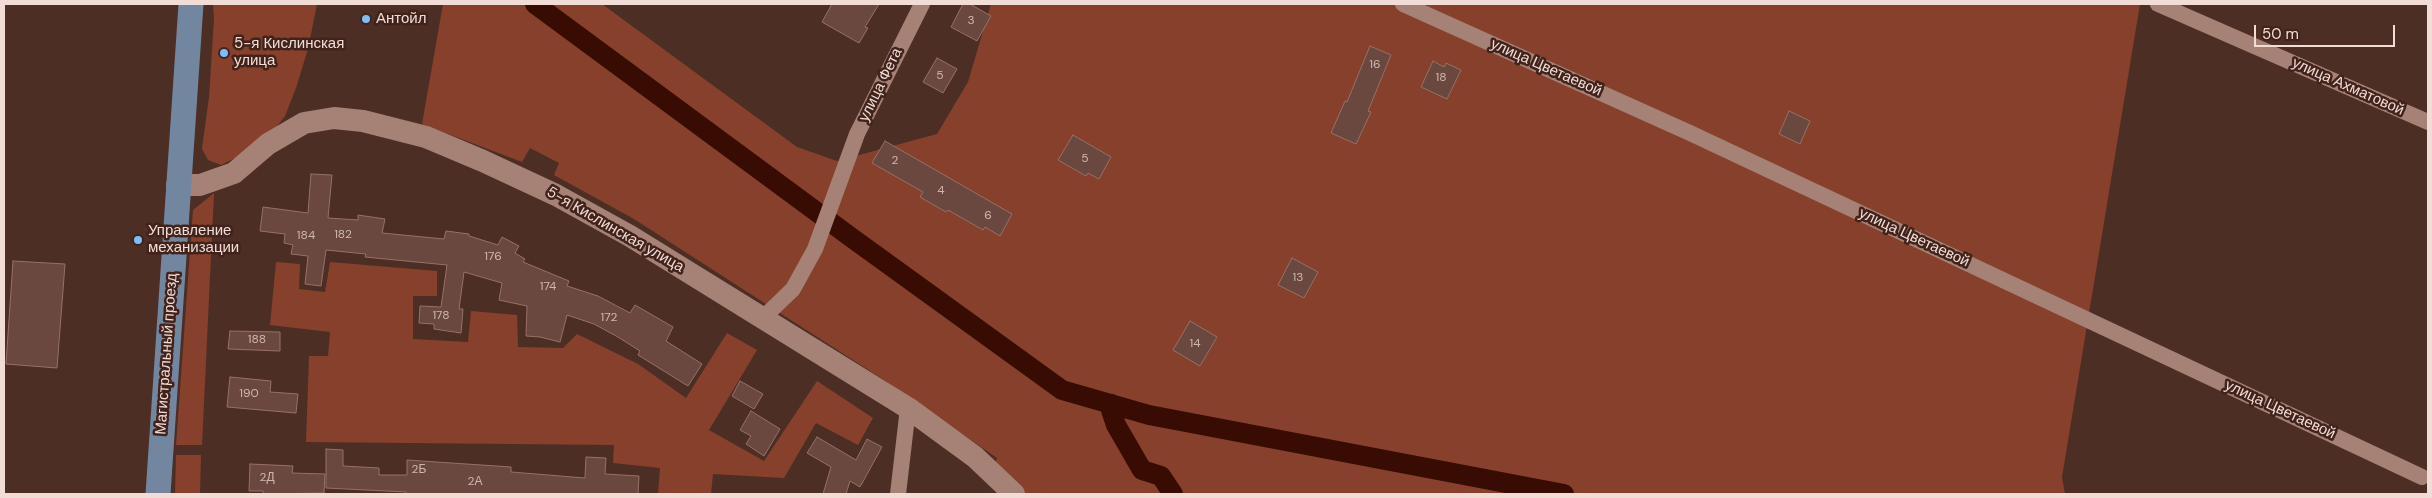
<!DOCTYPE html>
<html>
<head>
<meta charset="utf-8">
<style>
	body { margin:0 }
	#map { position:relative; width:2432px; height:498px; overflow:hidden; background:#4d2e25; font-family:"DM Sans",sans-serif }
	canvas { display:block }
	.frame { position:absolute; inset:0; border:5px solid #f1dcd6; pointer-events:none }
	.scale { position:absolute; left:2254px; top:25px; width:141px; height:22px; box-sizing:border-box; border:2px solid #f1dcd6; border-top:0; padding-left:6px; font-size:15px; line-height:18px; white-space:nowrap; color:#f1dcd6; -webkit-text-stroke:4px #42231b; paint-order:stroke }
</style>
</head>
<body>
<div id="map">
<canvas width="2432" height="498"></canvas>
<div class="frame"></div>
<div class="scale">50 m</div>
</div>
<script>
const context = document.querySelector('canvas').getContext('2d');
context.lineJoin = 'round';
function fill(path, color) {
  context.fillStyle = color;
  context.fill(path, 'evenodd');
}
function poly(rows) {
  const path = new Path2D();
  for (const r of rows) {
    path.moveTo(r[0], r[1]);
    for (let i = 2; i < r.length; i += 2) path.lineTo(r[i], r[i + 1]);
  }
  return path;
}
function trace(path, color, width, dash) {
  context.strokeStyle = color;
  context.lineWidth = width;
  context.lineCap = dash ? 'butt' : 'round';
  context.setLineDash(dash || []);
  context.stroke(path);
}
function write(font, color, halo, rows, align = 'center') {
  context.font = font + ' "DM Sans",sans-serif';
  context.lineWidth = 5;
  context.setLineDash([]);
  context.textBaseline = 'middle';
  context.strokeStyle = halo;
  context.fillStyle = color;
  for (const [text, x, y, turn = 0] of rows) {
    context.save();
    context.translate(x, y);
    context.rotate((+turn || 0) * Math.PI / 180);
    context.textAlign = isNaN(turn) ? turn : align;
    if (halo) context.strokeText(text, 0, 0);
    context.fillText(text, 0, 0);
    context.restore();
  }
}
const green = poly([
	[213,4,317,4,308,49,296,88,285,116,274,130,243,154,221,165,208,160,202,149,209,97,214,19],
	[443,4,602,4,797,147,837,161,937,134,968,82,991,4,2140,4,2062,477,2065,494,1025,494,994,466,997,458,884,380,634,219,554,175,559,163,530,148,522,162,422,124],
	[214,193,202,445,176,445,193,210],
	[276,262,300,264,299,289,325,292,330,262,437,271,437,296,413,296,413,339,468,342,471,311,517,315,518,347,563,348,577,334,638,364,686,398,727,333,757,350,709,430,764,461,817,381,873,418,858,445,816,423,784,478,713,474,711,494,658,494,660,468,613,463,614,445,306,442,309,356,328,356,330,332,270,325],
	[176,455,201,455,200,494,175,494]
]);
const canal = poly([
	[535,4,852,238,1062,390,1149,415,1564,494],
	[1112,404,1110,407,1116,425,1142,470,1161,476,1173,494]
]);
const building = poly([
	[832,4,879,4,865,27,868,28,859,43,822,22,832,4],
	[963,4,970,4,991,16,977,41,951,27,963,4],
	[1370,46,1391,55,1368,111,1371,112,1356,144,1331,133,1345,101,1347,102,1370,46],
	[937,58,957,69,943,93,923,82,937,58],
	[1433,61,1444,67,1446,63,1461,70,1447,99,1421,87,1433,61],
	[1789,111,1810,121,1800,144,1779,134,1789,111],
	[1073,135,1111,157,1099,179,1088,173,1086,176,1058,160,1073,135],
	[885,141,1012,214,1000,236,985,227,983,230,948,210,946,212,920,197,923,192,872,163,885,141],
	[311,174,332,175,328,218,358,220,358,215,385,219,382,233,444,239,446,231,469,234,469,236,498,245,502,237,519,246,515,253,525,259,523,262,569,281,567,286,598,296,630,313,635,305,673,327,666,341,702,364,688,386,638,355,640,351,618,337,594,324,567,315,560,342,540,337,526,336,527,306,499,300,502,283,464,272,459,309,463,309,461,333,434,329,434,324,419,323,420,306,441,307,447,265,365,257,366,254,326,250,321,286,305,284,308,256,291,254,293,245,284,243,285,234,260,231,263,207,308,213,311,174],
	[1292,258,1318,272,1304,298,1278,285,1292,258],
	[13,261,65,264,57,368,6,364,13,261],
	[1190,321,1217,337,1200,366,1173,350,1190,321],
	[230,331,280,332,280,351,228,349,230,331],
	[230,377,271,381,270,392,298,394,296,413,227,407,230,377],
	[740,381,763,394,754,409,732,396,740,381],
	[751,411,780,429,764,456,746,444,751,436,740,430,751,411],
	[817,437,856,460,867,439,882,447,860,487,850,481,846,494,823,494,831,467,807,453,817,437],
	[326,449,343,450,343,466,379,468,379,475,407,475,407,460,511,467,511,472,585,478,586,457,606,458,605,474,639,476,638,494,406,494,406,492,326,488,326,449],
	[250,464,293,466,292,473,325,474,324,493,263,494,263,491,249,491,250,464]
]);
const street = poly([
	[1403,4,1690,133,2422,477],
	[2158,4,2428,122],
	[763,318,793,289,815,249,857,134,922,4],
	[898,494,908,408]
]);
const secondary = poly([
	[177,185,200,185,234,173,268,144,304,123,334,118,363,121,426,137,483,161,556,195,630,236,908,408,975,457,1014,494]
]);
const primary = poly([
	[158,494,191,4]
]);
const markers = [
	[366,19,5,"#7bbef9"],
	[224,53,5,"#7bbef9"],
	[138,240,5,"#7bbef9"]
];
const numberNames = [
	["3",971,21],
	["16",1375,65],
	["5",940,76],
	["18",1441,78],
	["5",1085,159],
	["2",895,161],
	["4",941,191],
	["6",988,216],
	["182",343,235],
	["184",306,236],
	["176",493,257],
	["13",1298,278],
	["174",548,287],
	["178",441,316],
	["172",609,318],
	["188",257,340],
	["14",1195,344],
	["190",249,394],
	["2Б",419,470],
	["2Д",267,478],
	["2А",475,482]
];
const poiNames = [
	["Антойл",376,19],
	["5-я Кислинская",234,44],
	["улица",234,61],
	["Управление",148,231],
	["механизации",148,248]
];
const streetNames = [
	["улица Цветаевой",1546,68,24],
	["улица Фета",881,85,-64],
	["улица Ахматовой",2348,87,24],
	["5-я Кислинская улица",615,230,30],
	["улица Цветаевой",1914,238,25],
	["Магистральный проезд",167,354,-86],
	["улица Цветаевой",2280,410,25]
];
fill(green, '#87402c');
trace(canal, '#380c02', 20);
fill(building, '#6a483f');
trace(building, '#967167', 1);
trace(street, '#a68176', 16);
trace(secondary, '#a68176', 22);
trace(primary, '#7286a0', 25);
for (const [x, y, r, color] of markers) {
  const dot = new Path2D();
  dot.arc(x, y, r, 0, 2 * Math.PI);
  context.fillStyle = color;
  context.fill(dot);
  trace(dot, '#42231b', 2);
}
write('12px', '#cfb7b0', null, numberNames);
write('15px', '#f1dcd6', '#42231b', poiNames, 'left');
write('15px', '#f1dcd6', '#42231b', streetNames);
</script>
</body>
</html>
